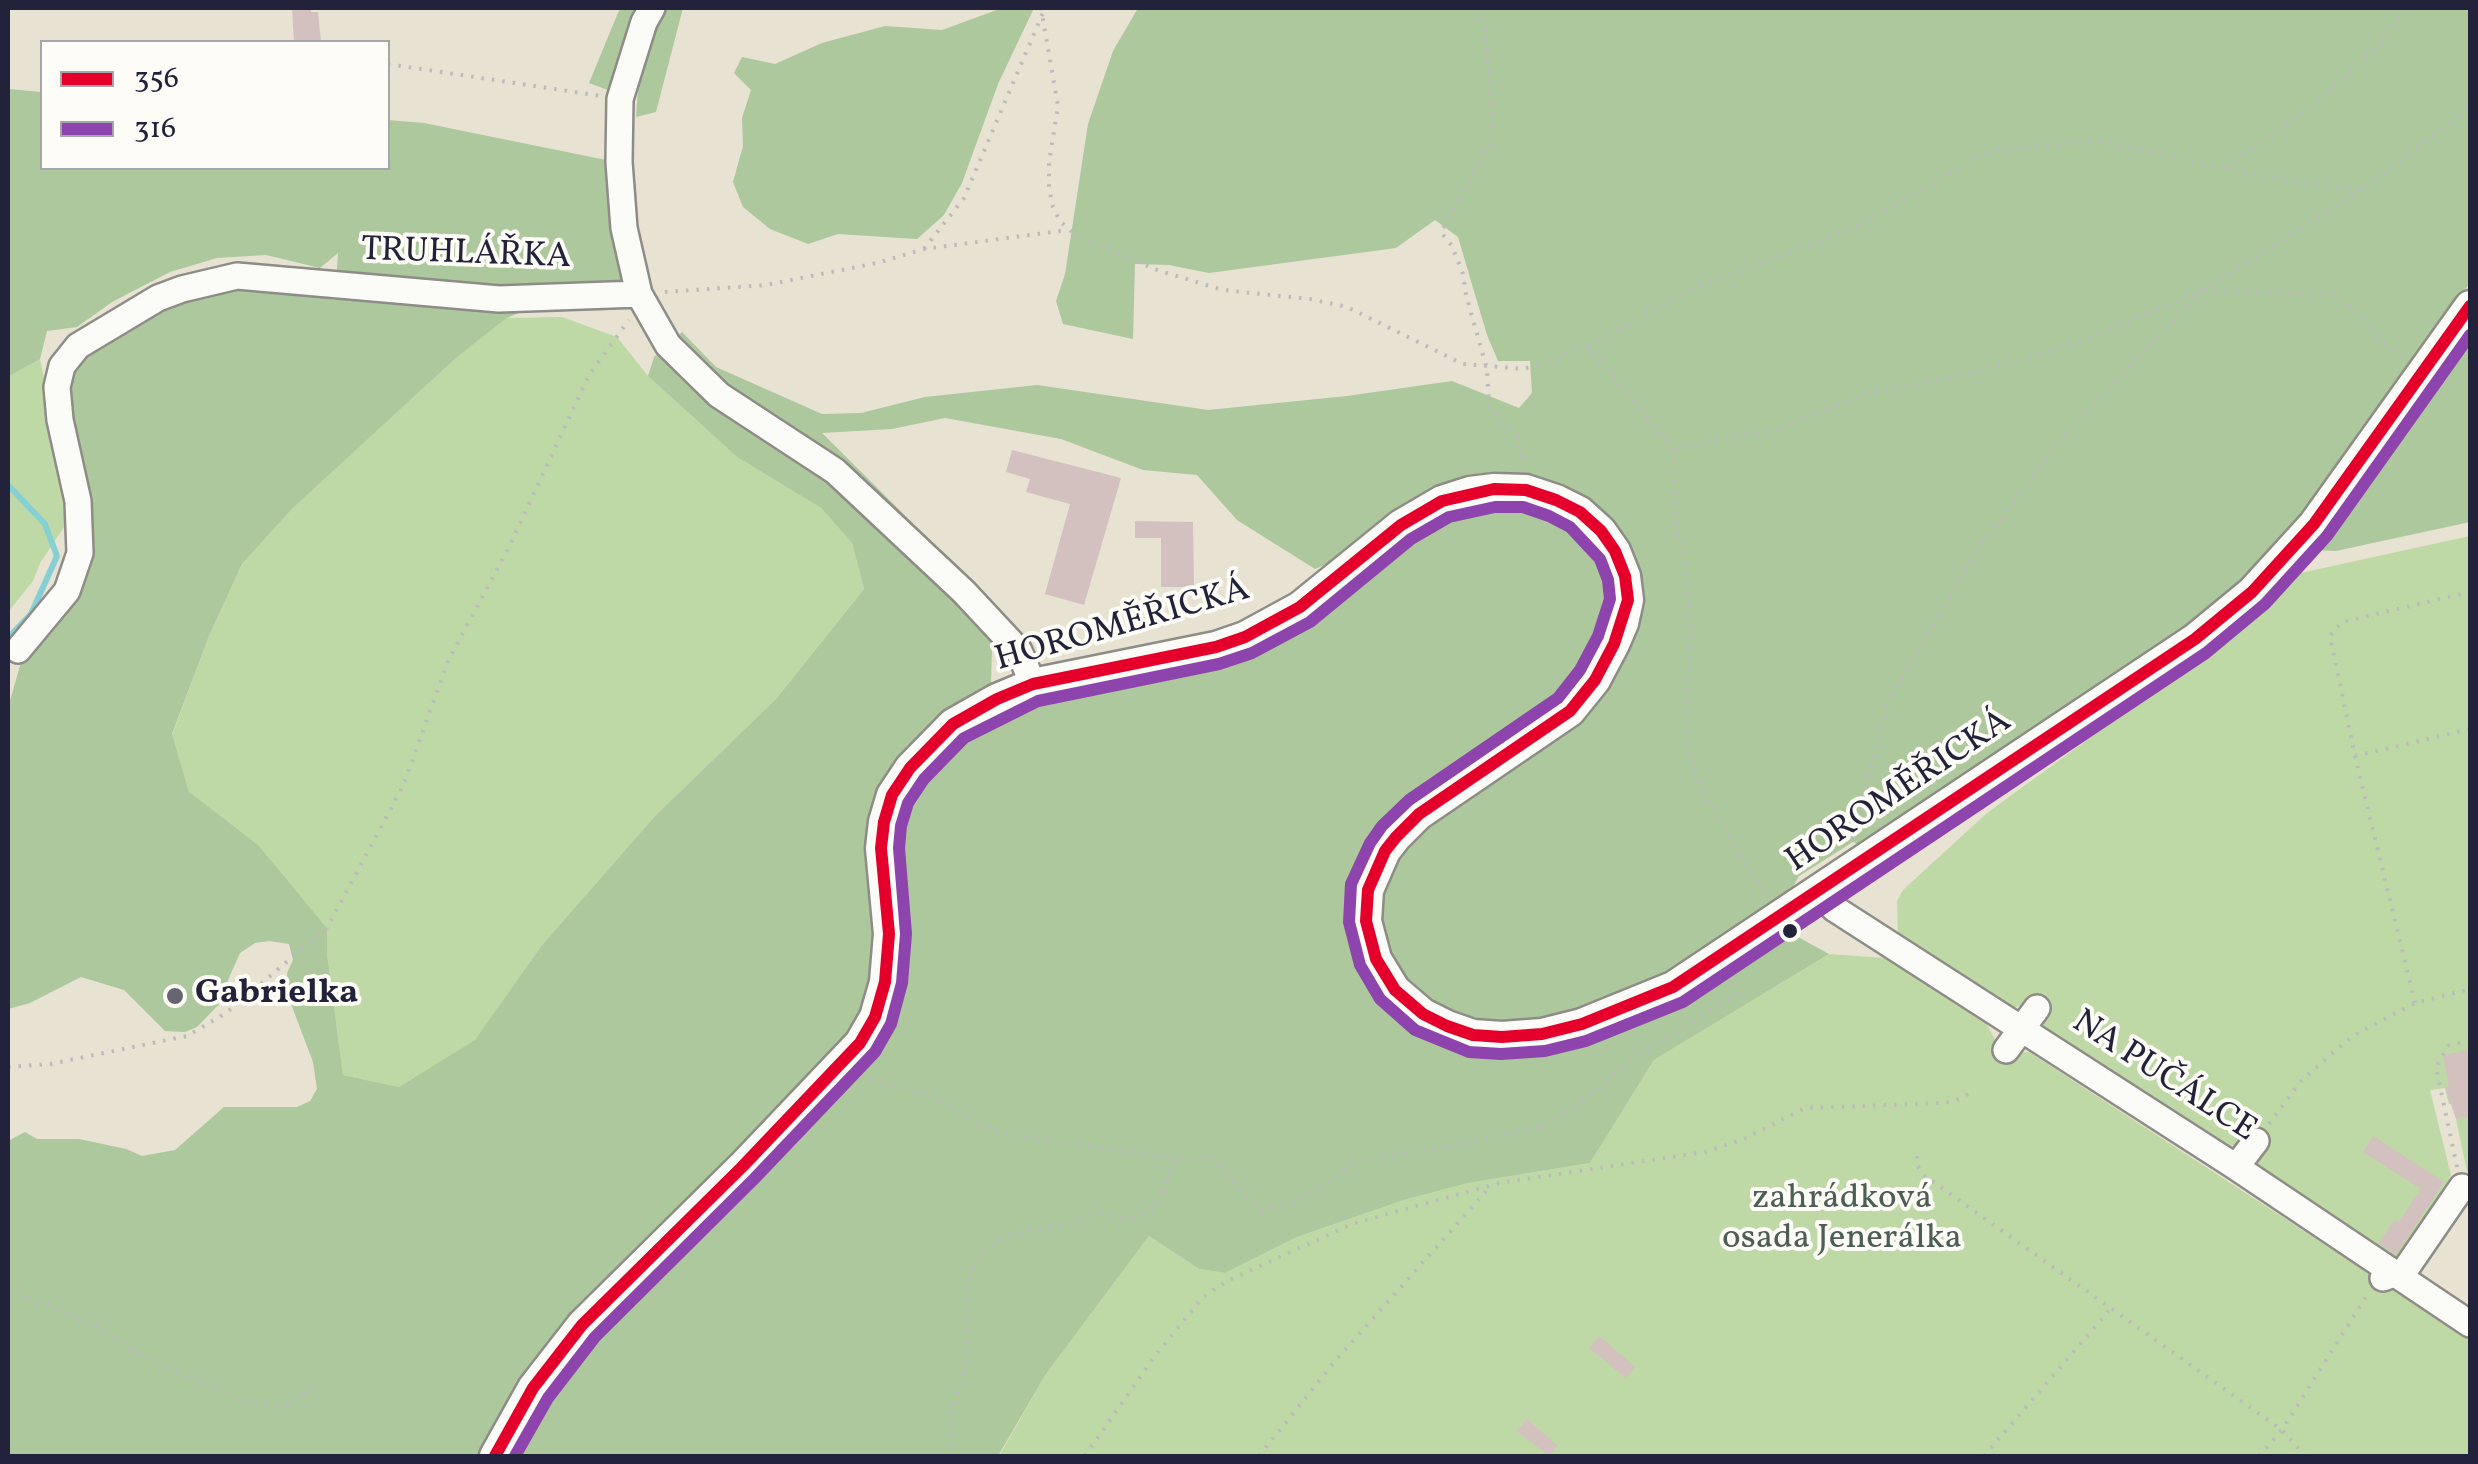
<!DOCTYPE html>
<html>
<head>
<meta charset="utf-8">
<style>
	body { margin:0 }
	#map { position:relative; width:2478px; height:1464px; overflow:hidden; background:#e7e2d2; font-family:Vollkorn,serif }
	canvas { display:block }
	.frame { position:absolute; inset:0; border:10px solid #22223b; pointer-events:none }
	.legend { position:absolute; left:40px; top:40px; width:350px; height:130px; box-sizing:border-box; background:#fdfcf7; border:2px solid #a5a5ac; margin:0; padding:12px 18px; list-style:none; font-size:30px; color:#22223b }
	.legend li { display:flex; align-items:center; gap:20px; height:50px }
	.legend b { width:50px; border:2px solid #a5a5ac }
</style>
</head>
<body>
<div id="map">
<canvas width="2478" height="1464"></canvas>
<div class="frame"></div>
<ul class="legend">
<li><b style="height:12px;background:#e4002b"></b>356</li>
<li><b style="height:12px;background:#8e44ad"></b>316</li>
</ul>
</div>
<script>
const context = document.querySelector('canvas').getContext('2d');
context.lineJoin = 'round';
function fill(path, color) {
  context.fillStyle = color;
  context.fill(path, 'evenodd');
}
function poly(rows) {
  const path = new Path2D();
  for (const r of rows) {
    path.moveTo(r[0], r[1]);
    for (let i = 2; i < r.length; i += 2) path.lineTo(r[i], r[i + 1]);
  }
  return path;
}
function trace(path, color, width, dash) {
  context.strokeStyle = color;
  context.lineWidth = width;
  context.lineCap = dash ? 'butt' : 'round';
  context.setLineDash(dash || []);
  context.stroke(path);
}
function write(font, color, halo, rows, align = 'center') {
  context.font = font + ' Vollkorn,serif';
  context.lineWidth = 8;
  context.setLineDash([]);
  context.textBaseline = 'middle';
  context.strokeStyle = halo;
  context.fillStyle = color;
  for (const [text, x, y, turn = 0] of rows) {
    context.save();
    context.translate(x, y);
    context.rotate((+turn || 0) * Math.PI / 180);
    context.textAlign = isNaN(turn) ? turn : align;
    if (halo) context.strokeText(text, 0, 0);
    context.fillText(text, 0, 0);
    context.restore();
  }
}
const green = poly([
	[562,317,617,337,648,376,737,457,821,508,852,543,864,589,776,699,655,816,542,945,475,1041,399,1087,343,1075,327,953,327,928,302,898,189,792,172,735,209,636,242,564,292,509,456,358,507,318],
	[40,359,71,503,64,527,40,563,33,581,8,612,8,377],
	[2470,536,2470,1171,2467,1172,2453,1104,2449,1104,2445,1088,2430,1090,2451,1175,2398,1262,2257,1169,2261,1145,2243,1143,2227,1147,2046,1029,2030,1004,2011,1008,1898,935,1897,901,1903,890,1987,813,2168,681,2239,626,2296,574],
	[1829,954,1885,958,1986,1023,1999,1047,2010,1053,2029,1052,2470,1339,2470,1456,999,1456,1046,1374,1149,1236,1199,1269,1225,1273,1297,1237,1404,1200,1468,1183,1590,1163,1654,1060]
]);
const forest = poly([
	[620,8,644,8,613,92,589,83],
	[661,8,683,8,656,112,636,117,639,76],
	[1002,8,1034,8,998,84,962,183,944,215,917,239,838,234,808,244,770,229,743,207,733,182,743,146,742,118,751,90,734,73,742,57,775,64,822,43,885,26,942,30],
	[1138,8,2470,8,2470,283,2421,346,2302,514,2242,581,2186,627,1859,845,1853,842,1799,876,1790,892,1771,906,1665,974,1578,1010,1521,1021,1476,1020,1452,1012,1430,1001,1407,981,1390,953,1381,919,1382,894,1398,859,1429,826,1580,722,1607,688,1628,651,1638,627,1643,600,1640,573,1629,544,1612,520,1589,499,1529,475,1493,474,1467,477,1436,487,1392,513,1334,561,1315,569,1237,520,1197,475,1143,470,1061,439,945,418,892,429,822,433,971,581,993,612,991,685,944,712,916,738,878,788,869,819,866,848,874,934,870,979,861,1011,848,1034,731,1156,570,1315,520,1379,492,1427,479,1456,8,1456,8,1141,25,1132,37,1139,79,1139,126,1149,142,1156,175,1150,224,1107,297,1107,310,1101,317,1089,313,1062,288,996,287,973,293,960,289,944,269,941,255,943,240,953,228,980,224,999,197,1027,185,1032,165,1031,124,990,81,977,30,1003,8,1009,8,708,21,662,65,609,79,582,58,375,137,318,229,284,277,287,335,300,338,253,320,268,266,255,217,258,170,272,112,302,77,327,47,331,40,359,8,377,8,89,42,92,42,168,388,168,388,120,424,123,611,161,628,292,545,302,507,318,456,358,292,509,242,564,209,636,172,734,189,792,258,845,327,928,327,953,343,1075,399,1087,475,1040,542,945,655,816,776,699,864,589,852,543,821,508,737,457,648,376,654,357,682,332,716,367,822,414,861,413,925,397,1037,385,1208,410,1347,396,1452,381,1519,408,1532,393,1530,361,1498,361,1487,335,1458,237,1435,220,1396,248,1209,273,1169,265,1135,264,1133,339,1063,324,1056,301,1065,274,1088,124,1113,51],
	[2470,330,2470,522,2336,551,2311,550],
	[1494,504,1524,505,1550,514,1571,525,1589,540,1610,580,1612,599,1609,619,1582,671,1559,700,1410,802,1372,843,1353,886,1351,923,1362,965,1383,1000,1415,1028,1441,1040,1470,1050,1523,1051,1587,1039,1631,1023,1680,1000,1787,931,1829,954,1654,1060,1590,1163,1468,1183,1404,1200,1297,1237,1225,1273,1199,1269,1149,1236,1046,1374,998,1456,512,1456,545,1396,593,1335,752,1178,872,1052,889,1023,900,984,904,934,896,848,899,825,906,801,937,759,962,737,1004,713,1037,699,1220,661,1281,637,1309,620,1410,538,1448,515]
]);
const stream = poly([
	[8,485,45,524,57,556,31,614,8,638]
]);
const building = poly([
	[292,8,311,8,311,12,318,12,321,42,294,42],
	[1012,450,1121,478,1084,605,1045,594,1070,504,1026,492,1030,479,1006,472],
	[1135,521,1193,522,1194,587,1161,587,1161,538,1135,538],
	[2467,1050,2470,1064,2470,1116,2456,1119,2445,1087,2449,1086,2443,1055],
	[2373,1136,2444,1182,2396,1255,2379,1243,2394,1220,2399,1222,2421,1189,2363,1152],
	[1599,1336,1635,1367,1626,1378,1589,1348],
	[1527,1419,1558,1446,1549,1456,1517,1431]
]);
const path = poly([
	[1041,8,1058,106,1049,163,1049,188,1053,207,1060,221,1080,239,1160,271,1223,290,1310,299,1347,307,1463,364,1524,369,1589,346,1674,450,1675,521,1686,564,1691,630,1686,748,1700,787,1766,897],
	[1480,8,1486,38,1493,136,1441,232,1452,246,1463,274,1466,295,1487,369,1489,406,1517,436,1524,466],
	[388,64,601,96],
	[2225,168,2317,102,2385,39,2403,8],
	[924,249,964,198,1045,8],
	[665,292,766,285,877,263,924,249,1068,230],
	[1589,346,1692,289,1852,229,1989,151,2102,141,2261,176,2361,190,2470,108],
	[2447,380,2470,386],
	[1674,450,1738,435,1779,430,1870,392,1964,375,2081,342,2203,290,2331,294,2356,309,2385,345,2404,356],
	[2355,756,2470,729],
	[1851,839,1890,697,1980,546,2067,431,2203,290,2361,190],
	[2415,1003,2355,756,2330,636,2342,622,2470,592],
	[8,1067,50,1064,187,1036,226,1013,327,928,403,786,448,661,508,549,589,375,629,320],
	[860,1077,934,1097,980,1126,1004,1134,1173,1158,1196,1159,1211,1155,1260,1212,1322,1188,1355,1160,1437,1149,1547,1125,1600,1088,1625,1063,1736,994,1730,978],
	[2269,1124,2300,1082,2351,1037,2415,1003,2470,989],
	[1917,1156,1917,1165,1925,1176,2282,1430,2305,1456],
	[2457,1167,2436,1067,2448,1046,2470,1040],
	[8,1288,100,1328,144,1357,253,1404,288,1405,318,1384],
	[951,1456,950,1418,968,1357,967,1288,973,1263,999,1240,1025,1229,1039,1230,1100,1214,1129,1218,1151,1208,1162,1197,1171,1168,1180,1158],
	[1085,1456,1154,1357,1203,1297,1227,1281,1352,1224,1499,1183,1705,1152,1744,1139,1805,1108,1942,1103,1953,1102,1972,1092],
	[1259,1456,1335,1361,1490,1187],
	[1984,1456,2111,1308],
	[2259,1456,2282,1430,2369,1292]
]);
const minor = poly([
	[652,8,644,22,620,99,619,162,624,228,639,294,668,345,719,395,835,471,964,592,1019,651,1033,684],
	[18,650,67,591,80,553,78,501,60,420,57,387,62,366,78,346,158,298,182,289,237,276,499,299,639,294],
	[1817,892,1835,909,2236,1167,2470,1324],
	[2006,1050,2037,1008],
	[2236,1167,2256,1141],
	[2383,1278,2405,1270,2462,1187]
]);
const major = poly([
	[495,1456,533,1388,582,1325,742,1167,860,1043,875,1017,885,982,889,934,881,848,884,822,892,795,910,768,953,724,997,699,1033,684,1216,647,1245,637,1300,607,1401,525,1442,501,1470,492,1494,489,1526,490,1556,500,1580,512,1601,531,1615,551,1625,576,1628,600,1623,623,1614,644,1595,680,1570,711,1419,814,1396,837,1385,851,1368,890,1366,921,1376,959,1395,990,1423,1014,1447,1026,1473,1035,1502,1037,1542,1034,1582,1024,1673,987,2195,639,2252,592,2314,524,2470,306]
]);
const bus1 = poly([
	[495,1456,533,1388,582,1325,742,1167,860,1043,875,1017,885,982,889,934,881,848,884,822,892,795,910,768,953,724,997,699,1033,684,1216,647,1245,637,1300,607,1401,525,1442,501,1494,489,1526,490,1556,500,1580,512,1601,531,1615,551,1625,576,1628,600,1614,644,1595,680,1570,711,1419,814,1396,837,1385,851,1368,890,1366,921,1376,959,1395,990,1423,1014,1447,1026,1473,1035,1502,1037,1542,1034,1582,1024,1673,987,2195,639,2252,592,2314,524,2470,306]
]);
const bus2 = poly([
	[515,1456,548,1398,595,1337,754,1179,875,1052,891,1024,902,983,906,934,899,848,901,826,908,803,924,779,964,738,1038,701,1219,664,1252,653,1310,622,1411,539,1449,517,1495,507,1523,507,1549,516,1570,527,1600,559,1608,580,1610,599,1598,636,1580,670,1558,698,1409,800,1382,826,1370,843,1351,884,1349,922,1360,965,1380,999,1415,1030,1469,1052,1501,1054,1545,1051,1586,1041,1683,1002,2206,653,2265,604,2327,536,2470,335]
]);
const markers = [
	[1790,931,9,"#22223b"],
	[175,996,10,"#676570"]
];
const streetNames = [
	["TRUHLÁŘKA",466,256,2],
	["HOROMĚŘICKÁ",1123,627,-16],
	["HOROMĚŘICKÁ",1900,793,-34],
	["NA PUČÁLCE",2163,1078,33]
];
const poiNames = [
	["Gabrielka",195,996]
];
const parkNames = [
	["zahrádková",1842,1201],
	["osada Jenerálka",1842,1241]
];
fill(green, '#bed9a6');
fill(forest, '#adc89c');
trace(stream, '#86d0d4', 6);
fill(building, '#d2c1bf');
trace(minor, '#8e8c87', 30);
trace(major, '#8e8c87', 35);
trace(path, '#bcbbbb', 4, [2.5, 8]);
trace(minor, '#fbfbf8', 25);
trace(major, '#fbfbf8', 30);
trace(bus1, '#e4002b', 12);
trace(bus2, '#8e44ad', 12);
for (const [x, y, r, color] of markers) {
  const dot = new Path2D();
  dot.arc(x, y, r, 0, 2 * Math.PI);
  context.fillStyle = color;
  context.fill(dot);
  trace(dot, '#fdfcf7', 4);
}
write('35px', '#22223b', '#fdfcf7', streetNames);
write('bold 35px', '#22223b', '#fdfcf7', poiNames, 'left');
write('35px', '#4d5f54', '#fdfcf7', parkNames);
</script>
</body>
</html>
